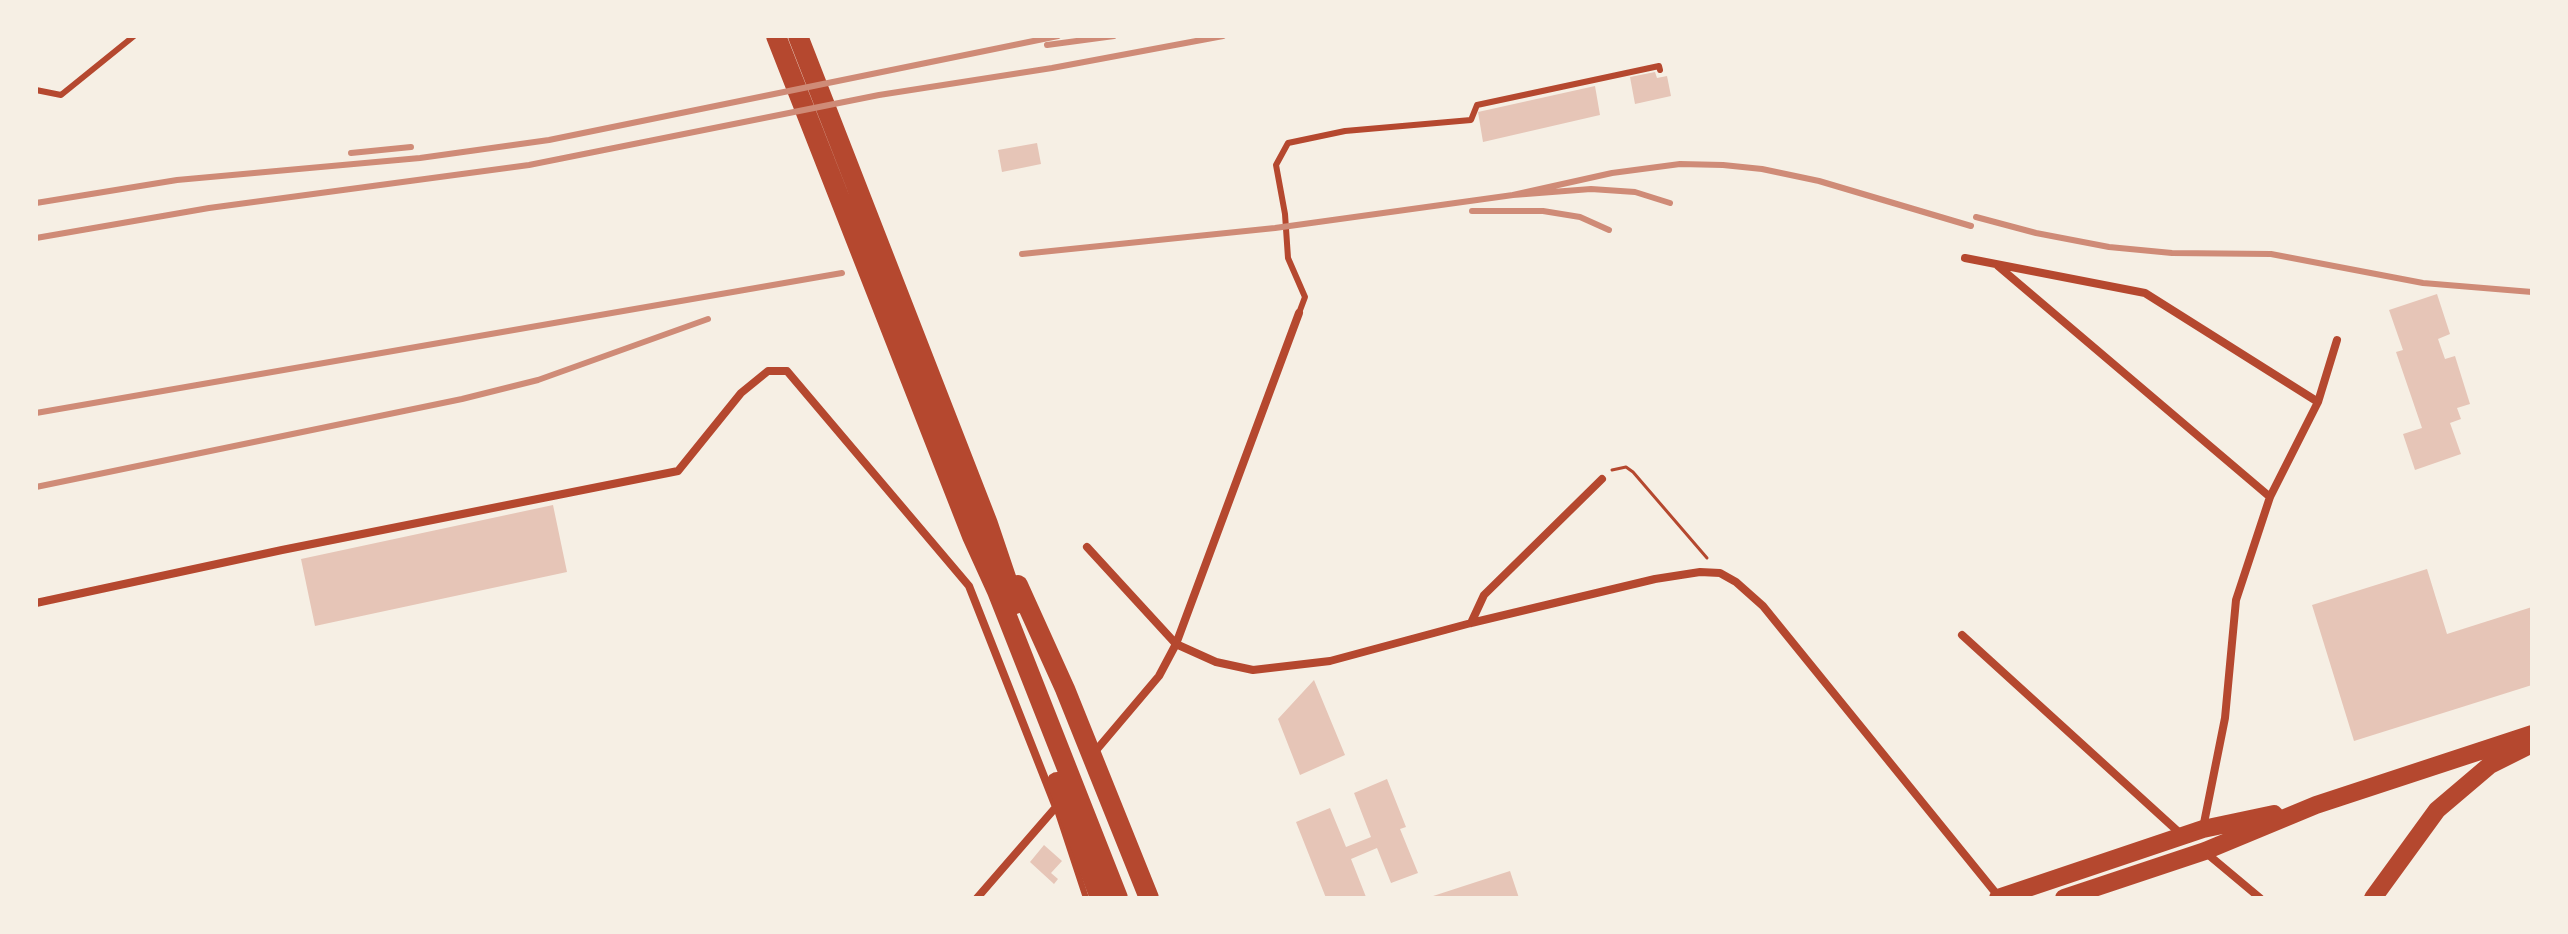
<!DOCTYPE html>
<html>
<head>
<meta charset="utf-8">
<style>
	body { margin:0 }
	#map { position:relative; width:2568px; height:934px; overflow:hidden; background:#f6efe4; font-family:"Archivo Narrow",sans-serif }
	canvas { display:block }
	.frame { position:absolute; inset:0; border:38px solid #f6efe4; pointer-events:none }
</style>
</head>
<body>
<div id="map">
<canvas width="2568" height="934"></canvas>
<div class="frame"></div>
</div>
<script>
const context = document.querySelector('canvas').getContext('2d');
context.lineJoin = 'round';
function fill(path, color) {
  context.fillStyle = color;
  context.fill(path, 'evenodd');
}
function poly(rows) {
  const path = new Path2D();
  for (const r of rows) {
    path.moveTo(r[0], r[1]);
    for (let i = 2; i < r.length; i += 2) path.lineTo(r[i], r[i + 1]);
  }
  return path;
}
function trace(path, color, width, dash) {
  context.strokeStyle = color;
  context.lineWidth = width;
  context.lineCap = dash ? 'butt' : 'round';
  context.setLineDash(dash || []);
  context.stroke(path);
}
const building = poly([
	[1655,72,1657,78,1667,76,1671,96,1635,104,1630,77],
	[1595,86,1600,115,1483,142,1478,112],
	[1037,143,1041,164,1002,172,998,150],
	[2437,294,2450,334,2438,339,2445,359,2455,356,2470,404,2457,408,2461,419,2450,423,2461,454,2415,470,2403,434,2422,428,2396,352,2403,350,2389,310],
	[553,505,567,572,315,626,301,559],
	[2427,569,2447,634,2532,607,2532,685,2354,741,2312,605],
	[1314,680,1345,755,1300,775,1278,719],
	[1387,779,1406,827,1400,829,1418,873,1391,883,1377,848,1351,859,1366,897,1326,898,1296,822,1330,808,1346,847,1371,837,1354,793],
	[1044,845,1062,861,1051,873,1058,879,1054,884,1030,862],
	[1510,871,1519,898,1430,898,1430,897]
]);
const path = poly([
	[1612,470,1626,467,1633,472,1707,558]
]);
const service = poly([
	[36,90,61,95,134,36],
	[1299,313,1305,297,1288,258,1285,214,1276,165,1288,143,1345,131,1471,120,1477,105,1659,66,1660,70],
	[1056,807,1086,898]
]);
const minor = poly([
	[1965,258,2145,293,2318,402],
	[1998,266,2270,497],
	[1087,547,1176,644,1216,662,1253,670,1330,661,1471,623,1655,579,1700,572,1720,573,1736,582,1763,606,1999,897],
	[36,603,282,550,678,471,741,393,768,371,787,371,969,586,1056,807,977,898],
	[1471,623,1484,595,1602,479],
	[1962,635,2183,836],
	[1093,754,1159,676,1176,644,1299,313],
	[2203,828,2225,718,2236,600,2270,497,2318,402,2337,340],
	[2205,852,2260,898]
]);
const primary = poly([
	[1998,898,2203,829,2274,814],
	[2064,898,2205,851,2316,805,2532,734],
	[2373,898,2437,810,2490,765,2532,744]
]);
const trunk = poly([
	[776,36,972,536,997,591,1118,898],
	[798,36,988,524,1015,604],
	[1018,585,1065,689,1149,898],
	[1057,782,1100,898]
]);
const rail = poly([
	[1047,45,1114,36],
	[351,153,411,147],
	[36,203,177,180,420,158,549,140,1058,36],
	[1670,203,1635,192,1591,189,1513,195,1612,173,1680,164,1723,165,1762,169,1819,181,1971,226],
	[1472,211,1543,211,1580,217,1609,230],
	[1976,217,2036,233,2109,247,2172,253,2271,254,2423,283,2532,292],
	[36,238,209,208,529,165,879,95,1052,68,1223,36],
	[1022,254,1275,228,1513,195],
	[36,413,842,273],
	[36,487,462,399,538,380,708,319]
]);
fill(building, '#e6c5b7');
trace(path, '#b5482f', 3);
trace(service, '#b5482f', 6);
trace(minor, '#b5482f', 8);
trace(primary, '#b5482f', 18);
trace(trunk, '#b5482f', 20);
trace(rail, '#cf8b77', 6);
</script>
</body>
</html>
